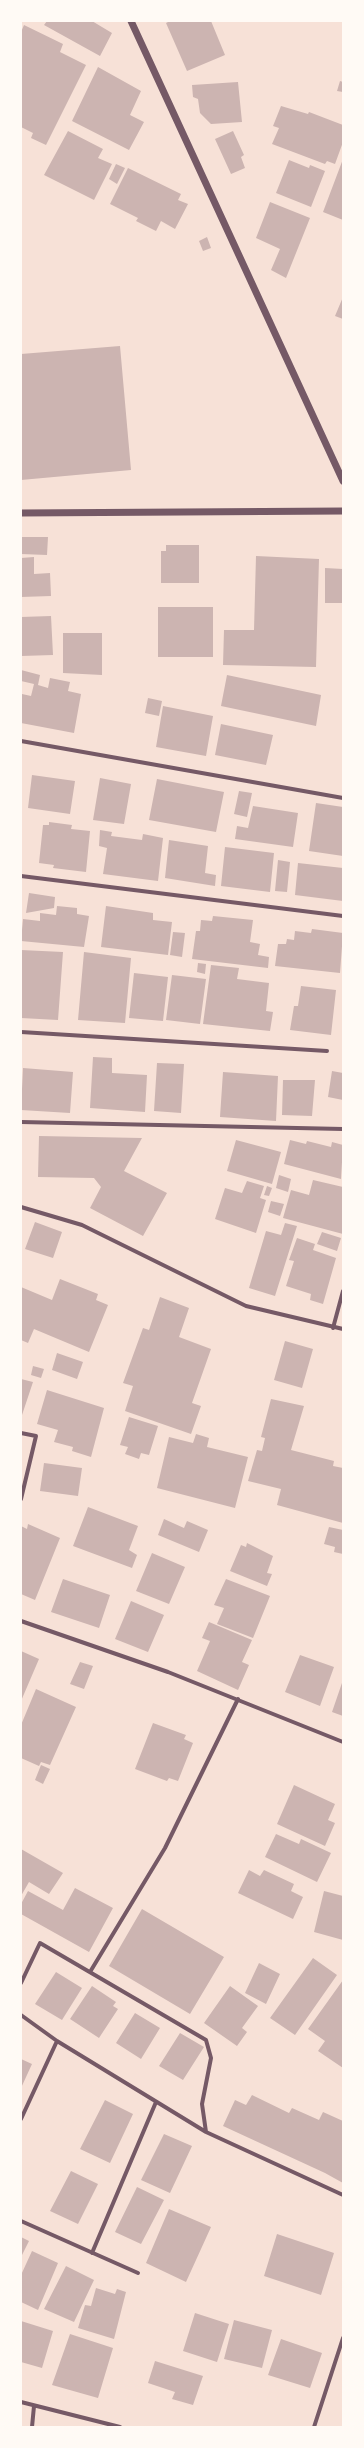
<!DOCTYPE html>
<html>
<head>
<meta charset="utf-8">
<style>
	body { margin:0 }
	#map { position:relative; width:364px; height:2448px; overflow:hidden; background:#f7e1d7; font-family:Manrope,sans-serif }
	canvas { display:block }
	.frame { position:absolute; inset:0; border:22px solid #fffaf5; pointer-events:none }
</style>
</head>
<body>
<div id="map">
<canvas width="364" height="2448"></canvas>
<div class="frame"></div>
</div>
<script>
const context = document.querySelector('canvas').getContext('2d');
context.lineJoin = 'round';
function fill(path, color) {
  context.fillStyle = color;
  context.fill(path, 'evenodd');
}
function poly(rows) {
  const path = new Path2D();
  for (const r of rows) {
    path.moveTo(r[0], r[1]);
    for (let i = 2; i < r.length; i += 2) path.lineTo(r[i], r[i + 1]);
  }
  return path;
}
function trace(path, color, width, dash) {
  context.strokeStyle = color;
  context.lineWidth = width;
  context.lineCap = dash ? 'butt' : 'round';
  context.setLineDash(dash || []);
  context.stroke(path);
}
const building = poly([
	[47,21,92,21,112,33,100,56,44,25],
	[170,21,211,21,225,55,187,71,166,23],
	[24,25,63,44,60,52,86,65,46,145,31,138,33,133,21,127,21,32],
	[98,67,141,91,130,115,144,122,129,150,72,121],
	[340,81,343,82,343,92,337,91],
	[238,82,242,122,211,124,200,113,198,99,193,97,192,85],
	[281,106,308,114,309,112,343,125,343,142,335,164,327,161,325,164,272,144,279,128,273,126],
	[68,131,103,149,98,158,112,164,94,200,44,175],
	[233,131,244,155,241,157,245,168,231,174,215,139],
	[343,159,343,220,323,212],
	[289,160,309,168,310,165,325,171,311,207,276,193],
	[116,164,125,168,117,184,109,179],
	[128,168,181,194,178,200,188,204,175,229,161,221,156,231,136,221,138,218,110,204],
	[270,202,310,218,286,278,271,270,280,249,256,238],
	[207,237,211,248,203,251,199,241],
	[343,297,343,319,335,316],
	[120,346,131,470,21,480,21,354],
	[21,537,48,537,47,555,21,554],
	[166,545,199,545,199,583,161,583,161,551,166,551],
	[256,556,319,559,316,667,223,665,224,630,254,630],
	[34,557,34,574,50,573,51,596,21,597,21,558],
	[325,568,343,569,343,603,325,603],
	[158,607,213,607,213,657,158,657],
	[51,616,53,655,21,656,21,617],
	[63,633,102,633,102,675,63,673],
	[21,670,40,675,38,685,48,688,50,678,70,682,68,691,81,694,74,733,21,723,22,694,31,696,34,684,21,681],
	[227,675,321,695,316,726,221,706],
	[148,698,162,701,159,716,145,713],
	[163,706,213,716,206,756,156,747],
	[221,724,273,735,266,765,215,755],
	[32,775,75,781,70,814,28,808],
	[100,778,131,784,124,824,93,820],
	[157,779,224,792,216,832,149,820],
	[239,791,252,793,247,817,234,814],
	[316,803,343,807,343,856,309,851],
	[253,806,298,813,293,847,235,839,237,826,248,828],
	[49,822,72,825,71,829,90,831,86,872,53,868,54,865,39,863,43,825,49,825],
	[100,830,112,832,111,836,142,840,143,834,163,838,158,881,103,874,107,848,99,846],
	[169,840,208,846,205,873,216,875,215,886,165,878],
	[225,847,274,853,270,892,221,886],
	[278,860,290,862,287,892,275,891],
	[298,863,343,868,343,901,295,895],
	[29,893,55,897,54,908,26,913],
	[57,906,77,908,77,914,89,916,84,947,21,941,23,919,40,921,40,913,56,915],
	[106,906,153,913,153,920,172,922,168,955,101,947],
	[213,916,253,920,250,942,260,944,258,955,269,957,268,968,192,959,196,931,200,931,201,920,212,921],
	[312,929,343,933,340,973,275,966,278,944,286,944,287,939,294,940,295,931,311,933],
	[173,932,185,933,182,957,170,955],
	[21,950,63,952,58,1020,21,1018],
	[84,952,131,958,125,1023,78,1020],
	[198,963,206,964,205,974,197,972],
	[211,965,239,968,237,979,269,983,266,1011,273,1012,270,1031,203,1024],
	[134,973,168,977,163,1021,129,1018],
	[172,975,206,979,200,1024,166,1020],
	[301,986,336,990,331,1035,290,1030,294,1006,298,1006],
	[93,1057,112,1058,112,1073,147,1075,145,1112,90,1108],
	[157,1063,184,1064,181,1113,154,1111],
	[23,1068,73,1072,70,1113,21,1110],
	[332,1071,343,1073,343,1100,328,1097],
	[223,1072,278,1076,276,1121,220,1117],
	[283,1080,315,1080,312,1116,282,1115],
	[39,1136,142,1138,124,1171,167,1193,143,1236,90,1208,101,1187,94,1178,38,1177],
	[236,1140,281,1152,272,1184,227,1171],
	[290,1140,306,1144,307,1141,331,1147,332,1142,343,1145,341,1179,284,1164],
	[279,1175,291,1179,288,1192,276,1188],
	[313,1180,343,1187,343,1234,283,1218,291,1190,309,1195],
	[247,1181,264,1186,260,1198,266,1200,256,1233,215,1219,225,1188,242,1193],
	[267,1186,272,1188,269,1196,264,1195],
	[271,1201,284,1204,280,1216,268,1212],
	[35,1222,62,1232,53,1258,25,1249],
	[285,1223,297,1226,275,1296,249,1288,266,1231,281,1235],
	[322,1232,341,1238,337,1251,317,1244],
	[297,1238,315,1244,313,1250,336,1258,323,1304,310,1300,311,1294,286,1286,294,1261,289,1260],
	[60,1279,98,1294,96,1300,108,1305,89,1352,34,1329,28,1343,21,1340,21,1287,52,1300],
	[160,1297,189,1308,179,1337,211,1349,192,1403,201,1406,191,1434,125,1411,133,1386,123,1383,143,1328,149,1330],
	[285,1341,313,1349,302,1388,274,1380],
	[57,1353,83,1362,77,1379,52,1370],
	[33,1366,44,1369,41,1378,31,1375],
	[21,1379,33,1382,21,1418],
	[47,1390,104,1408,91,1457,72,1451,73,1447,54,1442,58,1430,37,1424],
	[271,1399,304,1406,291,1450,334,1461,333,1466,343,1468,343,1523,277,1505,281,1489,248,1481,257,1450,262,1451,265,1438,261,1437],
	[129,1417,158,1426,149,1455,141,1453,139,1459,125,1454,128,1447,120,1445],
	[196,1434,209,1438,207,1447,248,1457,235,1508,157,1488,169,1437,193,1443],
	[44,1463,82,1468,78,1496,40,1491],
	[88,1507,138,1526,129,1550,137,1555,132,1568,73,1546],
	[164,1519,184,1528,187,1521,208,1530,199,1552,158,1535],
	[28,1524,60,1538,35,1600,21,1594,21,1526,27,1529],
	[329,1527,343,1530,343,1554,334,1552,335,1547,324,1544],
	[247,1543,273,1556,267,1573,272,1574,267,1586,230,1571,241,1545,246,1547],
	[152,1553,185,1567,169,1604,136,1591],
	[63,1579,110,1595,99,1628,51,1612],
	[226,1579,270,1596,253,1638,217,1624,224,1608,214,1605],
	[131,1601,164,1615,148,1652,115,1639],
	[209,1622,252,1640,242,1662,249,1665,238,1690,197,1671,210,1641,202,1638],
	[21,1651,39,1659,21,1701],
	[300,1655,334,1667,320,1706,285,1692],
	[80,1662,93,1666,84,1689,70,1684],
	[343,1680,343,1716,332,1712],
	[36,1689,76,1707,50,1765,41,1762,39,1766,21,1758,21,1725],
	[153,1723,186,1735,184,1739,193,1743,178,1781,169,1778,167,1781,135,1769],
	[41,1765,50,1769,43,1784,35,1780],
	[294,1785,335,1804,328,1820,335,1823,325,1846,277,1824],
	[276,1834,299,1844,301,1839,331,1853,317,1882,265,1857],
	[21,1849,63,1873,49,1894,29,1882,21,1896],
	[249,1870,260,1876,264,1870,294,1884,291,1891,303,1897,293,1919,238,1893],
	[75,1888,113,1908,89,1952,21,1914,21,1904,28,1891,63,1910],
	[324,1891,343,1896,343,1940,314,1932],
	[142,1909,224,1957,190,2014,109,1966],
	[313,1958,337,1975,295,2035,270,2018],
	[259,1963,280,1974,266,2004,245,1993],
	[56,1972,82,1988,62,2020,35,2004],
	[343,1980,343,2068,318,2051,325,2041,308,2029],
	[92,1986,116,2002,113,2006,118,2009,99,2038,70,2019],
	[230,1986,258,2006,242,2028,247,2032,237,2046,204,2023],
	[135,2013,160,2028,141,2059,116,2043],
	[180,2033,204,2047,183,2080,159,2066],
	[21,2059,32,2064,21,2088],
	[252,2095,289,2113,292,2108,319,2120,323,2112,343,2121,343,2183,325,2173,223,2126,235,2100,246,2105],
	[105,2100,133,2114,110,2163,80,2149],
	[164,2134,192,2146,170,2193,141,2180],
	[71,2171,98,2184,78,2224,50,2211],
	[137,2187,164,2200,141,2244,115,2232],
	[169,2209,211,2227,186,2282,146,2263],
	[277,2234,334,2253,321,2295,264,2276],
	[21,2237,29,2241,21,2257],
	[32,2251,58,2263,38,2310,21,2302,21,2275],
	[66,2266,94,2280,74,2322,44,2309],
	[96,2288,115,2294,117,2289,126,2292,114,2339,78,2328,85,2305,91,2306],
	[195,2313,229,2324,217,2362,183,2351],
	[234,2320,272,2330,262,2368,224,2359],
	[21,2321,53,2331,42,2368,21,2362],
	[70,2334,113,2348,98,2398,52,2385],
	[281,2339,322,2353,310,2388,268,2375],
	[155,2361,203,2376,193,2405,172,2399,175,2392,148,2383]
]);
const minor = poly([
	[21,741,343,798],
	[21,876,343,916],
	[21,1032,327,1051],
	[21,1122,343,1129],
	[21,1207,82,1225,246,1306,343,1329],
	[333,1328,343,1291],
	[21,1433,36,1436,21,1499],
	[21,1621,168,1672,343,1742],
	[90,1972,165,1848,238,1699],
	[21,1983,40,1943,206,2040,211,2058,202,2104,206,2132],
	[21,2015,57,2041,206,2132,343,2195],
	[21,2119,57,2041],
	[21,2221,138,2273],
	[92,2253,156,2102],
	[21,2402,120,2427],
	[32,2427,34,2406],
	[314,2427,343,2338]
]);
const tertiary = poly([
	[131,21,343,481],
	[21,513,343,511]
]);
fill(building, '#ccb4b1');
trace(minor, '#755966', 4);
trace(tertiary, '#755966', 7);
</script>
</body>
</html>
